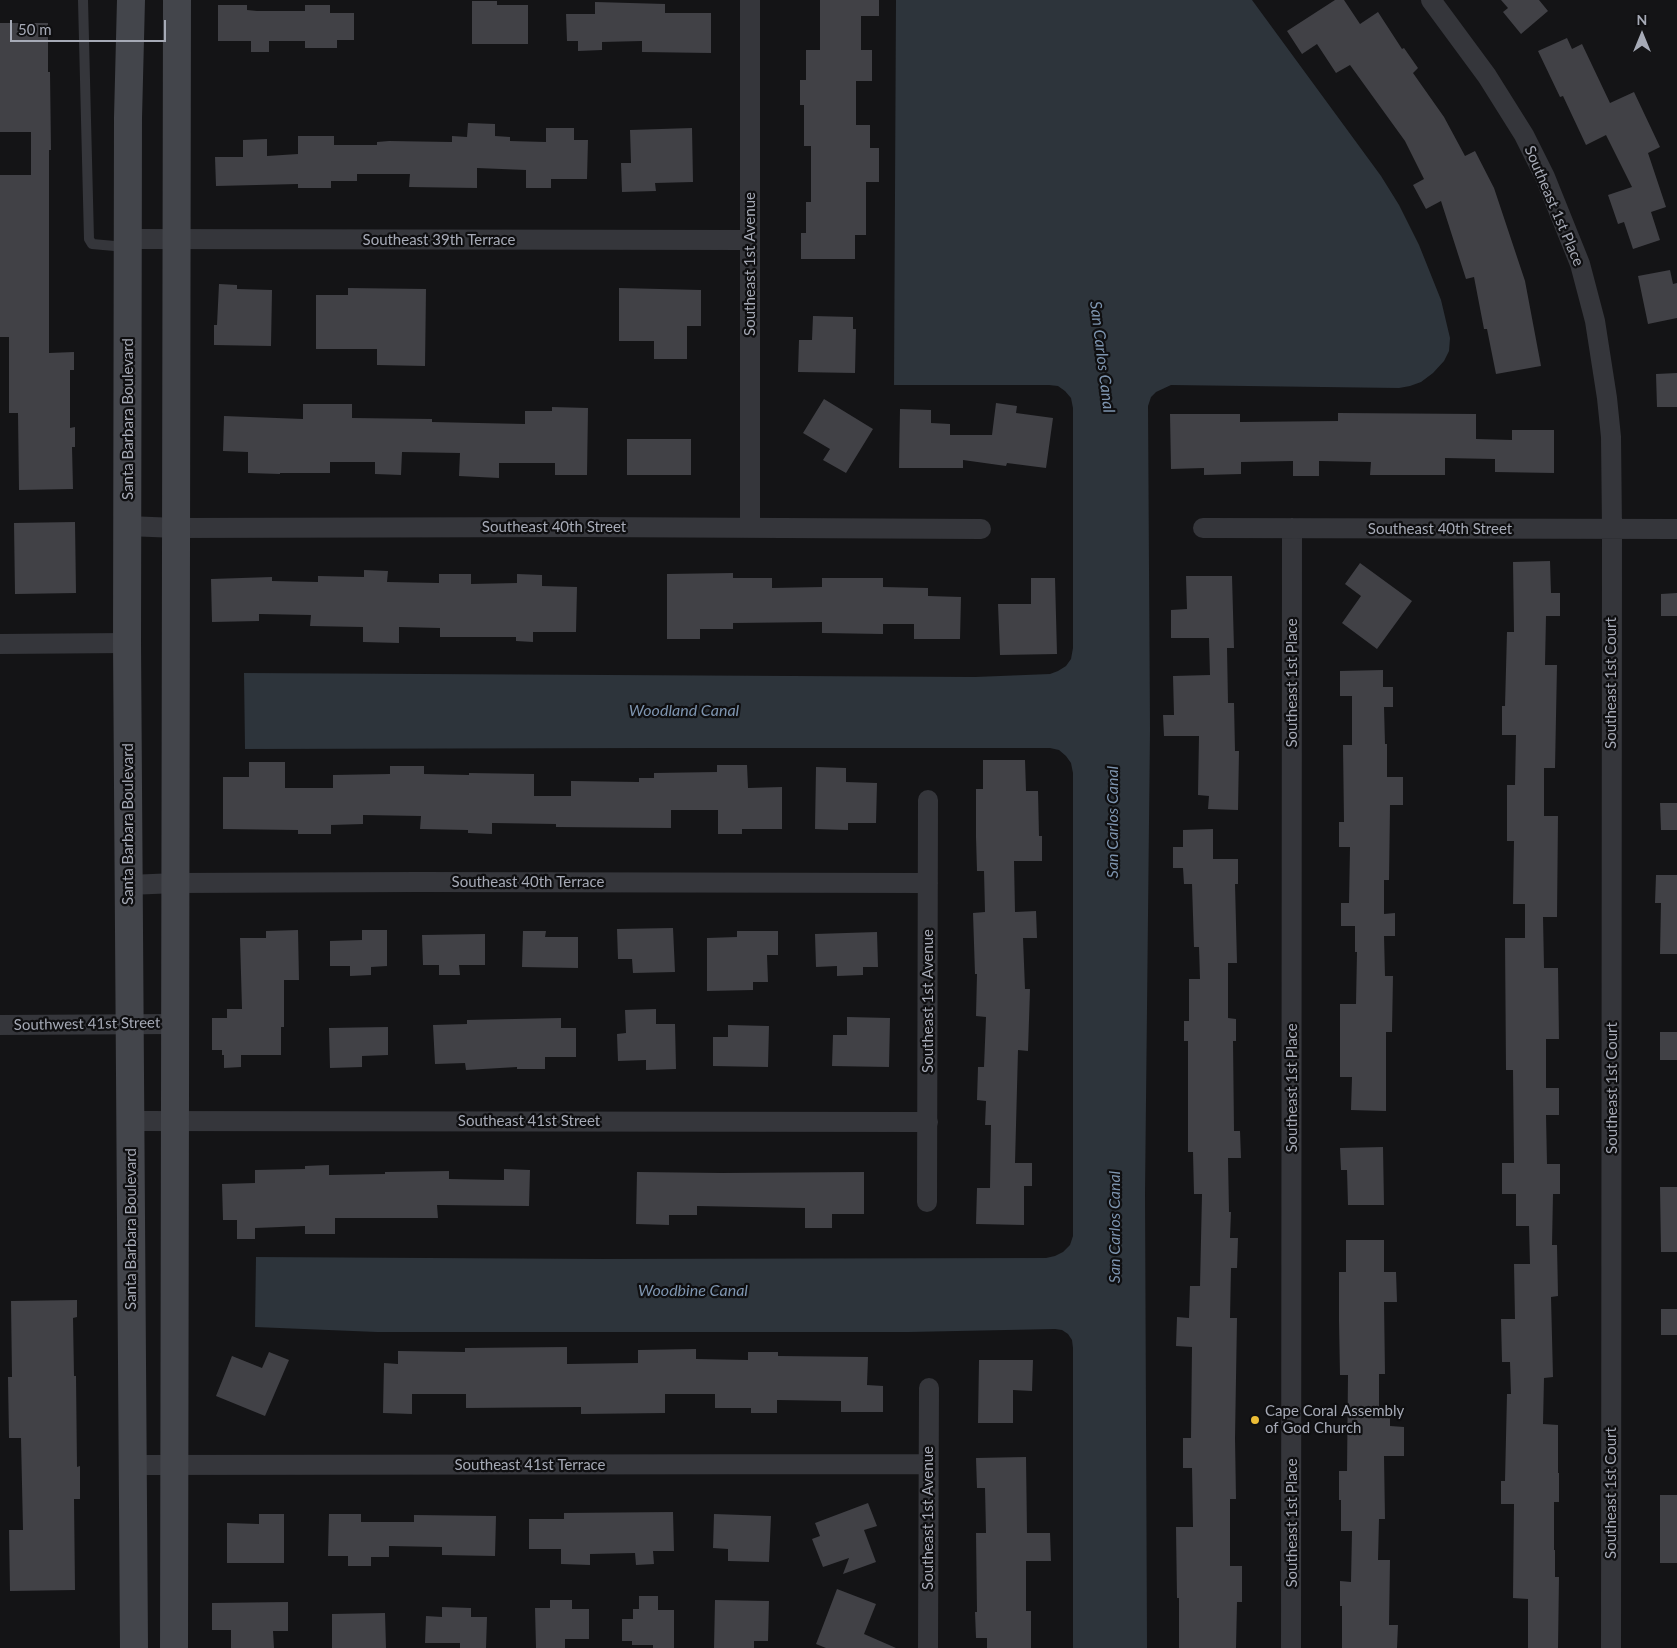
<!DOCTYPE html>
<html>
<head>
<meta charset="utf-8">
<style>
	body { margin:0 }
	#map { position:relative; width:1677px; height:1648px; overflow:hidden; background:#141416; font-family:Lato,sans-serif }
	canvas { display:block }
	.north { position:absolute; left:1617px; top:10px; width:50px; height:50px; -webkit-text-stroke:4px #0f0f11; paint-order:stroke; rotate:0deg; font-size:14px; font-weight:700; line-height:20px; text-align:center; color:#a6aab6 }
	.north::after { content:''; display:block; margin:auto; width:18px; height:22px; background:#a6aab6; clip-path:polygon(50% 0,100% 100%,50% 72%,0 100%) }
	.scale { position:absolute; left:10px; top:20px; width:156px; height:22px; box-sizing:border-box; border:2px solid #a6aab6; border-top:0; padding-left:6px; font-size:15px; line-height:18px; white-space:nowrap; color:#a6aab6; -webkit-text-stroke:4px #0f0f11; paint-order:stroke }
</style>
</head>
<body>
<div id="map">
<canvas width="1677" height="1648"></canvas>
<div class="north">N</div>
<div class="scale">50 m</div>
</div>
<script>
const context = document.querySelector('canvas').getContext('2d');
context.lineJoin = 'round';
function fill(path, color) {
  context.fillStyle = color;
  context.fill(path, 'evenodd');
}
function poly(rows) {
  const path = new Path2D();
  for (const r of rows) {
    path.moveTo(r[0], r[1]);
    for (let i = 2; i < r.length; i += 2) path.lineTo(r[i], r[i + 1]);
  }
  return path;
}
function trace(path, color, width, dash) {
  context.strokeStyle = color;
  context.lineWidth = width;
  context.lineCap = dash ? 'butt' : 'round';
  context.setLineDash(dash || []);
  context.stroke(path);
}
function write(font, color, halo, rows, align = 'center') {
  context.font = font + ' Lato,sans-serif';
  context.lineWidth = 4.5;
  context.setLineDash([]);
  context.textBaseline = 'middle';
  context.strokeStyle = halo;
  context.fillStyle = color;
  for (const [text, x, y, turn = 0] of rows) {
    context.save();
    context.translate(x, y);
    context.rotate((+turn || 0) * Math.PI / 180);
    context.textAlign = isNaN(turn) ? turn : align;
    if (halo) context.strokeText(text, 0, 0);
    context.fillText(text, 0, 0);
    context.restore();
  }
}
const water = poly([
	[896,0,1252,0,1381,176,1399,205,1419,245,1441,300,1450,338,1449,351,1444,361,1433,373,1421,382,1410,386,1399,388,1171,385,1156,392,1151,397,1148,406,1150,730,1145,1193,1147,1648,1073,1648,1073,1348,1072,1340,1068,1334,1062,1330,1055,1329,909,1332,377,1332,255,1327,256,1257,600,1259,1046,1258,1055,1256,1063,1252,1070,1245,1073,1236,1073,773,1071,763,1066,756,1059,750,1050,748,651,748,245,749,244,673,975,677,1050,674,1058,671,1066,666,1071,659,1073,648,1073,408,1071,398,1065,391,1058,386,1049,385,894,385]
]);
const building = poly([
	[820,0,879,0,879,16,861,16,861,50,872,50,872,81,856,81,856,125,870,125,870,148,879,148,879,182,866,182,866,235,855,235,855,259,801,259,801,233,806,233,806,202,811,202,811,146,804,146,804,105,800,105,800,80,806,80,806,50,820,50],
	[1335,0,1344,0,1360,24,1378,12,1402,49,1404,48,1418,68,1413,73,1444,117,1465,156,1475,151,1494,188,1525,281,1541,366,1496,374,1487,329,1484,329,1474,277,1466,279,1441,201,1426,209,1413,185,1424,179,1405,141,1350,65,1336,73,1317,44,1302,54,1287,31],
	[1501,0,1539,0,1548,11,1521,34,1503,12,1508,8],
	[472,1,497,1,497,5,528,5,528,44,472,44],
	[595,2,665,4,665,13,711,13,711,53,642,52,642,41,602,42,602,50,578,51,578,41,567,41,566,14,595,14],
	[218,5,247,5,247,10,257,11,305,11,305,5,330,5,330,13,354,13,354,40,337,40,337,48,305,48,305,41,269,41,269,52,251,52,251,41,218,41],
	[0,23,48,23,48,72,50,72,51,150,49,150,49,353,74,352,74,370,70,370,70,428,75,427,75,447,72,447,73,489,19,490,18,413,9,413,9,337,0,337,0,175,31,175,31,132,0,132],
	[1567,38,1572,49,1582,44,1610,103,1634,92,1660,147,1648,153,1666,207,1651,212,1660,240,1633,249,1624,222,1618,224,1608,195,1632,187,1606,135,1586,145,1563,96,1560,97,1538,51],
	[468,123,495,124,495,136,510,137,510,141,546,142,546,128,574,128,574,140,588,140,587,179,551,179,551,188,526,188,526,170,477,168,477,188,409,187,410,174,357,174,357,181,331,181,331,188,298,188,298,184,216,186,215,157,243,157,243,140,267,139,267,156,298,154,298,136,334,136,334,145,377,145,377,142,389,141,452,142,452,136,467,137],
	[692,128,693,182,655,183,656,191,622,192,621,163,631,163,630,130],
	[1670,270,1673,284,1677,283,1677,318,1648,324,1638,276],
	[219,284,237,285,237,289,272,290,271,346,214,345,214,325,217,325],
	[348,288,426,289,425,366,377,365,377,349,316,349,316,295,348,295],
	[619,288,701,290,701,326,687,326,687,359,654,359,654,341,619,341],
	[813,316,853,317,853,329,856,329,855,373,798,372,799,340,812,340],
	[1677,373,1677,407,1657,407,1656,374],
	[824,399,873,429,846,473,823,460,830,449,803,433],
	[996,403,1017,406,1016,413,1053,418,1046,468,1007,463,1006,466,963,460,963,468,899,468,900,409,931,410,931,423,950,424,950,435,992,435],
	[303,404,352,404,352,418,432,419,432,422,525,424,525,411,552,411,552,407,588,408,587,475,555,475,555,463,499,463,499,478,459,476,460,453,402,452,401,475,375,474,375,462,330,462,330,473,280,473,280,474,248,473,248,452,223,451,224,416,303,419],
	[1338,413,1476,414,1476,439,1512,440,1512,430,1554,430,1554,473,1495,472,1495,459,1445,458,1445,475,1370,475,1371,462,1319,461,1319,476,1293,476,1293,461,1241,462,1241,474,1204,475,1204,468,1171,469,1170,414,1240,414,1240,422,1338,421],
	[627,439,691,439,691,475,627,475],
	[75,522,76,593,15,594,14,523],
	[1550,561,1551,593,1560,593,1560,616,1546,616,1545,665,1557,665,1555,768,1544,768,1544,816,1558,816,1557,917,1543,917,1544,968,1558,968,1559,1039,1546,1039,1546,1088,1559,1088,1559,1115,1546,1115,1547,1164,1560,1164,1560,1194,1553,1194,1552,1245,1557,1245,1558,1296,1551,1297,1553,1377,1544,1378,1543,1424,1558,1425,1558,1473,1559,1473,1559,1502,1554,1502,1554,1550,1555,1550,1555,1577,1559,1577,1558,1648,1528,1648,1528,1599,1513,1598,1514,1504,1501,1504,1501,1481,1505,1481,1507,1394,1511,1394,1510,1362,1502,1362,1501,1319,1515,1319,1514,1264,1530,1264,1529,1226,1516,1226,1516,1194,1502,1194,1502,1163,1514,1163,1513,1070,1506,1070,1505,938,1525,938,1525,904,1513,904,1514,841,1507,841,1507,785,1515,785,1516,735,1502,735,1502,706,1505,706,1507,632,1514,632,1513,562],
	[1360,563,1412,601,1377,649,1342,623,1361,596,1345,584],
	[364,570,388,571,387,582,439,583,439,574,471,574,471,584,517,583,517,574,542,575,542,586,577,587,576,632,533,632,533,642,516,641,516,637,440,637,440,628,399,627,399,643,363,642,363,627,310,626,311,615,259,614,259,621,212,622,211,579,272,577,272,581,318,582,318,576,364,577],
	[733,573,733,578,772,578,772,588,822,587,822,578,883,578,883,587,928,588,928,596,961,597,960,639,914,639,914,624,883,624,883,634,822,633,822,622,733,623,733,629,700,629,700,639,667,639,667,574],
	[1186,576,1232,576,1234,648,1227,648,1228,703,1234,703,1235,751,1239,751,1238,810,1208,809,1209,796,1198,795,1199,736,1164,736,1163,715,1174,715,1173,676,1210,675,1209,638,1171,638,1171,610,1187,609],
	[1031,578,1055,578,1057,654,1000,655,998,604,1031,604],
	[1677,593,1677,616,1661,616,1661,594],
	[1383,670,1383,687,1393,687,1393,707,1384,707,1385,744,1387,744,1387,777,1403,777,1403,805,1390,805,1389,880,1384,880,1384,914,1395,913,1395,936,1384,936,1385,976,1393,976,1392,1032,1386,1032,1386,1111,1351,1110,1352,1077,1340,1077,1340,1004,1356,1004,1357,952,1355,952,1355,926,1341,926,1341,903,1349,903,1350,847,1339,847,1339,822,1344,822,1343,745,1352,745,1352,696,1340,696,1340,671],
	[983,760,1025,760,1026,791,1038,791,1039,836,1042,836,1042,861,1014,861,1015,912,1036,911,1037,938,1023,938,1025,989,1030,989,1028,1051,1018,1050,1015,1163,1032,1163,1032,1186,1024,1186,1024,1225,976,1224,977,1188,990,1188,991,1125,985,1125,986,1101,977,1100,978,1067,984,1067,986,1017,976,1016,977,974,975,974,973,913,985,912,984,871,977,871,976,837,976,789,983,789],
	[249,762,285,762,285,788,333,788,333,775,390,774,390,766,424,766,424,774,469,775,469,773,534,774,534,796,571,796,571,781,639,782,639,778,654,778,654,773,717,772,717,765,747,765,748,788,782,787,782,829,742,829,742,834,718,834,718,810,671,810,671,828,556,827,556,824,492,823,492,834,468,833,468,830,420,829,421,816,363,815,363,824,331,825,331,834,298,834,298,830,223,829,223,777,249,777],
	[816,767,846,768,846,782,877,783,876,823,848,823,848,830,815,829],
	[1660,803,1677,803,1677,830,1661,830],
	[1213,829,1213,859,1238,859,1238,884,1235,884,1237,963,1228,963,1228,1018,1236,1019,1236,1041,1233,1041,1234,1131,1240,1131,1241,1158,1228,1158,1229,1212,1231,1212,1230,1238,1238,1238,1237,1268,1231,1268,1230,1318,1237,1318,1235,1438,1236,1499,1230,1499,1230,1566,1242,1566,1242,1602,1237,1602,1236,1648,1179,1648,1179,1598,1177,1598,1176,1527,1193,1527,1192,1468,1183,1468,1183,1438,1191,1438,1192,1347,1176,1346,1177,1317,1189,1318,1190,1286,1200,1286,1202,1194,1194,1194,1193,1152,1188,1152,1188,1041,1184,1041,1184,1021,1189,1021,1189,979,1200,979,1199,947,1194,947,1192,884,1184,884,1183,868,1173,868,1173,847,1183,847,1183,830],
	[1656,875,1677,875,1677,954,1660,954,1661,903,1655,903],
	[673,928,675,972,633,973,632,959,618,959,617,929],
	[298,930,299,980,284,980,284,1027,281,1027,281,1055,241,1055,241,1067,224,1068,224,1055,222,1055,222,1050,212,1050,212,1018,227,1018,227,1009,242,1009,240,938,266,938,266,931],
	[362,930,387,930,387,966,371,967,371,975,350,976,350,966,330,966,330,941,362,940],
	[523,931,546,931,545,937,578,937,578,968,522,967],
	[737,931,778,931,778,955,767,955,768,982,753,982,753,990,707,991,707,938,737,937],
	[877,932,878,967,863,967,863,975,837,976,837,966,816,967,815,934],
	[485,934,485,965,459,965,460,975,439,975,439,965,423,965,422,935],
	[656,1009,656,1024,675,1024,676,1069,646,1070,646,1060,618,1061,617,1034,626,1033,625,1010],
	[847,1017,890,1018,889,1067,832,1066,833,1035,847,1035],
	[561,1018,561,1028,576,1028,576,1057,545,1057,545,1069,517,1069,517,1067,466,1070,465,1063,435,1064,433,1025,467,1024,467,1020],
	[728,1025,769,1026,768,1067,713,1066,713,1037,728,1037],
	[388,1027,388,1055,362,1056,362,1067,330,1068,329,1028],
	[1660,1032,1677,1032,1677,1060,1660,1060],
	[1383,1147,1384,1205,1348,1205,1347,1170,1341,1170,1340,1148],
	[329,1165,329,1175,385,1174,385,1172,449,1171,449,1179,504,1180,504,1169,530,1170,529,1206,437,1205,438,1218,335,1218,335,1234,305,1234,305,1226,255,1228,255,1239,237,1239,237,1220,223,1220,222,1184,255,1183,255,1170,305,1169,305,1166],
	[637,1172,722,1173,864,1172,864,1214,832,1214,832,1228,805,1228,805,1208,697,1206,697,1215,669,1215,669,1225,636,1224],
	[1660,1187,1677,1187,1677,1252,1661,1252],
	[1346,1240,1384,1240,1384,1272,1396,1272,1397,1302,1384,1302,1385,1374,1379,1374,1379,1407,1390,1407,1390,1426,1404,1427,1404,1456,1384,1456,1385,1519,1379,1519,1378,1560,1390,1560,1389,1625,1398,1625,1397,1648,1342,1648,1342,1606,1340,1606,1340,1581,1351,1582,1352,1531,1341,1531,1341,1500,1339,1500,1339,1471,1347,1471,1348,1375,1340,1375,1339,1321,1339,1272,1346,1272],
	[77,1300,77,1317,73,1318,74,1376,76,1376,77,1467,80,1466,80,1499,74,1499,75,1590,10,1591,9,1530,23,1530,21,1438,9,1438,8,1377,12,1377,11,1301],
	[1661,1309,1677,1309,1677,1335,1661,1335],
	[567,1347,567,1364,638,1363,638,1350,696,1349,696,1359,748,1360,748,1352,778,1352,778,1356,868,1357,867,1385,883,1386,883,1412,841,1412,841,1401,777,1400,777,1413,751,1413,751,1408,715,1408,715,1394,665,1394,665,1413,581,1414,581,1407,466,1408,466,1394,412,1394,412,1414,383,1413,384,1363,398,1364,398,1351,465,1352,465,1348],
	[269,1352,289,1360,265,1416,216,1396,232,1356,262,1368],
	[979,1360,1033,1360,1032,1391,1013,1390,1013,1423,978,1423],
	[1026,1457,1027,1533,1050,1533,1051,1561,1026,1561,1026,1611,1031,1611,1031,1648,987,1648,987,1638,976,1638,975,1612,977,1612,976,1533,986,1533,985,1488,977,1488,976,1458],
	[1660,1495,1677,1495,1677,1563,1660,1563],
	[868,1503,877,1526,864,1530,876,1562,843,1574,849,1558,823,1567,812,1539,820,1536,815,1523],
	[673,1512,674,1551,653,1551,654,1564,636,1565,635,1553,590,1554,590,1565,561,1564,561,1549,529,1549,529,1519,564,1519,564,1513],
	[259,1514,284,1514,284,1563,227,1563,227,1523,259,1524],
	[329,1514,361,1514,361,1522,414,1522,414,1515,496,1516,495,1556,442,1555,442,1547,389,1546,389,1557,371,1557,371,1566,348,1566,348,1556,328,1556],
	[714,1514,771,1516,769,1562,728,1561,728,1549,713,1548],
	[837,1589,876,1604,864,1634,896,1648,826,1648,816,1644],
	[639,1596,658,1596,658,1610,674,1610,674,1648,653,1648,653,1645,632,1645,632,1641,622,1641,622,1619,633,1619,633,1609,639,1609],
	[550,1600,572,1600,572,1609,589,1609,589,1639,565,1639,565,1648,536,1648,535,1608,550,1608],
	[715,1600,769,1601,768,1641,754,1641,754,1648,714,1648],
	[288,1602,288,1631,273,1631,274,1648,231,1648,231,1630,212,1630,212,1603],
	[442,1607,471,1608,471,1617,487,1617,486,1648,460,1648,460,1643,425,1643,426,1616,442,1617],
	[385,1613,386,1648,332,1648,332,1614]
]);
const lane = poly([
	[83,0,89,239,92,244,126,247]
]);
const street = poly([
	[750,0,750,528],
	[1431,0,1487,76,1524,135,1545,177,1580,264,1595,321,1607,398,1611,437,1612,529,1611,1648],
	[128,239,750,240],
	[127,526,177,528,584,527,981,529],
	[1203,528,1677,529],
	[0,644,127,643],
	[129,885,176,883,418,882,928,883],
	[0,1025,175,1024],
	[130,1121,928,1122],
	[927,1202,928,800],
	[133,1465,928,1464],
	[928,1648,929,1388],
	[1291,1648,1292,528]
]);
const secondary = poly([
	[131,0,128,118,127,643,134,1648],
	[174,1648,177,0]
]);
const markers = [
	[1255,1420,5,"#ecbd36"]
];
const streetNames = [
	["Southeast 1st Place",1554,206,67],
	["Southeast 39th Terrace",439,240],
	["Southeast 1st Avenue",750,264,-90],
	["Santa Barbara Boulevard",128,419,-90],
	["Southeast 40th Street",554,527],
	["Southeast 40th Street",1440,529],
	["Southeast 1st Place",1292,683,-90],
	["Southeast 1st Court",1611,683,-90],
	["Santa Barbara Boulevard",128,824,-90],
	["Southeast 40th Terrace",528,882],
	["Southeast 1st Avenue",928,1001,-90],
	["Southwest 41st Street",87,1024,-1],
	["Southeast 1st Place",1292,1088,-90],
	["Southeast 1st Court",1612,1088,-90],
	["Southeast 41st Street",529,1121],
	["Santa Barbara Boulevard",131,1229,-90],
	["Southeast 41st Terrace",530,1465],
	["Southeast 1st Court",1611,1493,-90],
	["Southeast 1st Avenue",928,1518,-90],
	["Southeast 1st Place",1292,1523,-90]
];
const poiNames = [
	["Cape Coral Assembly",1265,1411],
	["of God Church",1265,1428]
];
const waterNames = [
	["San Carlos Canal",1102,357,83],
	["Woodland Canal",684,711],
	["San Carlos Canal",1113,822,-90],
	["San Carlos Canal",1115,1227,-90],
	["Woodbine Canal",693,1291]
];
fill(water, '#2d343b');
fill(building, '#414146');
trace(lane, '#35363b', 10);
trace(street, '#35363b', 20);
trace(secondary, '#43454b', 28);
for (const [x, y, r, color] of markers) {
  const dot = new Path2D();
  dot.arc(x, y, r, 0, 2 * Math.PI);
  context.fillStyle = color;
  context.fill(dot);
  trace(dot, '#0f0f11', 2);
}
write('15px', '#a6aab6', '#0f0f11', streetNames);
write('15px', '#a6aab6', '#0f0f11', poiNames, 'left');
write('italic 16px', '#7e95b0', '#0f0f11', waterNames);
</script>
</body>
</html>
